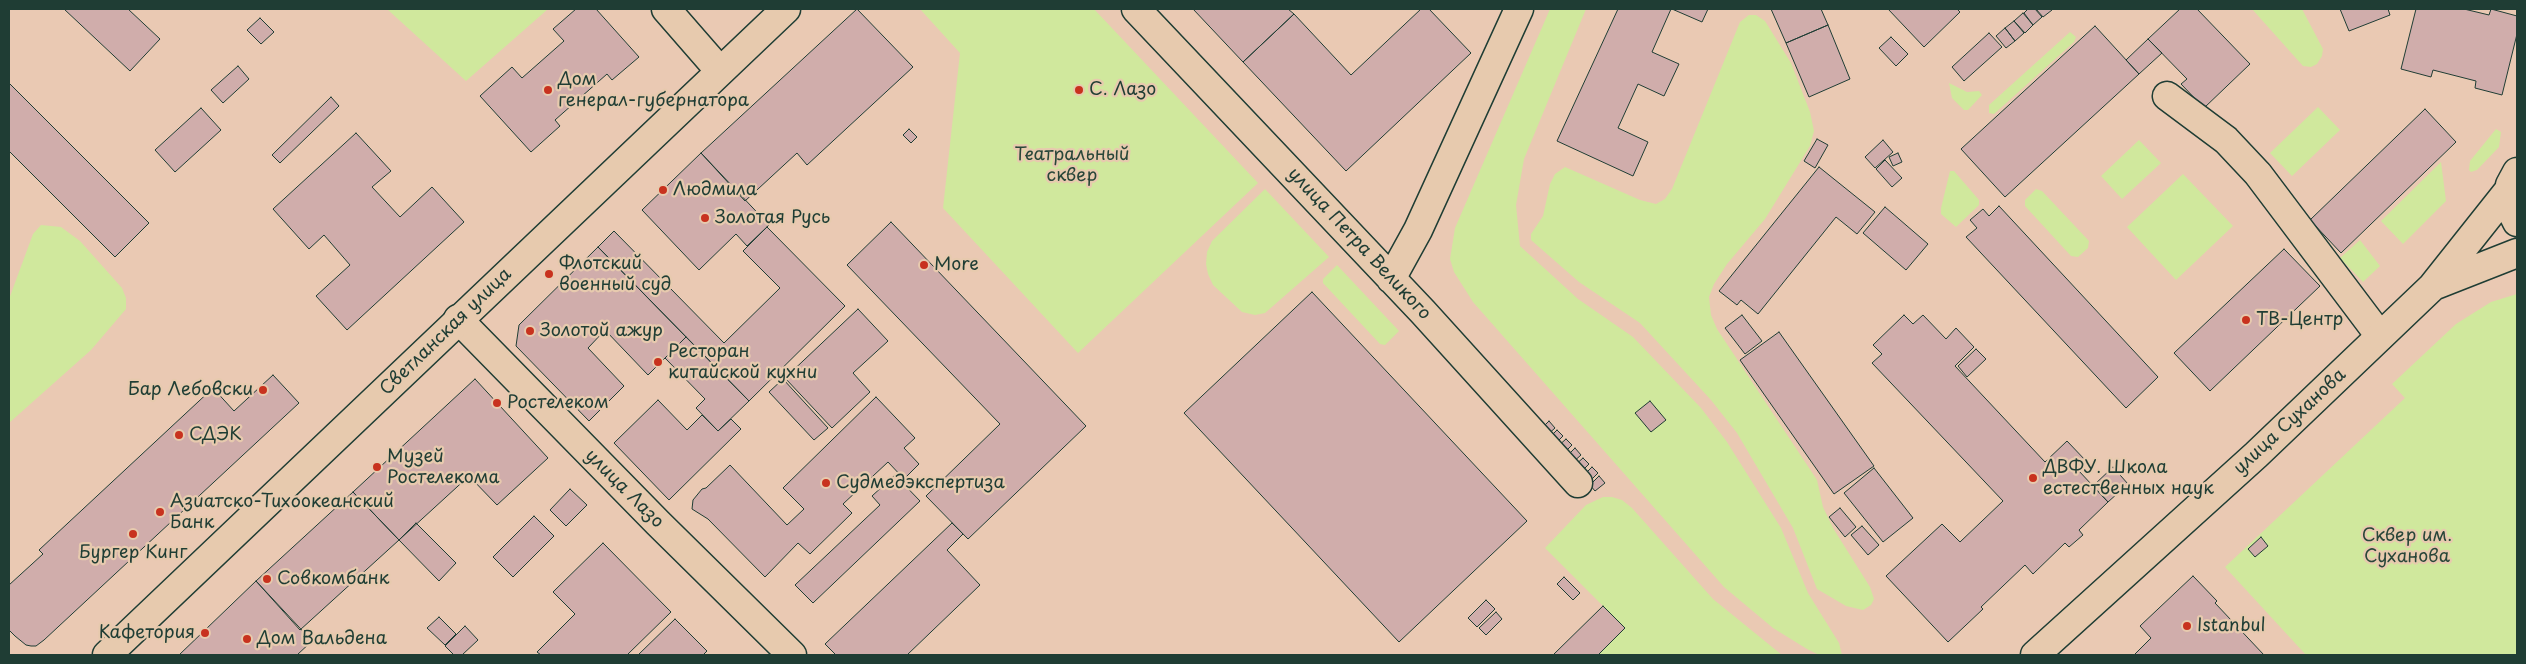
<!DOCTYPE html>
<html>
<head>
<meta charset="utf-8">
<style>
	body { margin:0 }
	#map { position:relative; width:2526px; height:664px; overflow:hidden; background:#eac9b3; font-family:"Playpen Sans",sans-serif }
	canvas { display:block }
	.frame { position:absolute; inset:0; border:10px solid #1f3d34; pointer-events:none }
</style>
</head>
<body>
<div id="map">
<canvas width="2526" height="664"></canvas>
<div class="frame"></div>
</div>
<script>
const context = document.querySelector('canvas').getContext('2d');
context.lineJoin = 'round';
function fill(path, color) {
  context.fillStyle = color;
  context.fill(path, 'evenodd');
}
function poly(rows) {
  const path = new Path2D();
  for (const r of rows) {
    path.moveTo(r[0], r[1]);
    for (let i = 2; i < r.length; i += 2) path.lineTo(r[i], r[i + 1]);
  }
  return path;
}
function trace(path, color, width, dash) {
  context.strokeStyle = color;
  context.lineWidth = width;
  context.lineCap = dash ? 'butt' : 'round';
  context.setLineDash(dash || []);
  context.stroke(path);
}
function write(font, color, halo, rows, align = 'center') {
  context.font = font + ' "Playpen Sans",sans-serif';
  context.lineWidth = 4.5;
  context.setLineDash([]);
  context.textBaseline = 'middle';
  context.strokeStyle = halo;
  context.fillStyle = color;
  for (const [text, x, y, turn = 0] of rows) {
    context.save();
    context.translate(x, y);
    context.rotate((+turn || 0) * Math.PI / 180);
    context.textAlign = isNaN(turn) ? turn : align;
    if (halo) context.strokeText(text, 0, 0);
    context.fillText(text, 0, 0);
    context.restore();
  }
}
const green = poly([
	[387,9,548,9,466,81],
	[920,9,1094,9,1258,183,1078,353,943,208,960,53],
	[1550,9,1586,9,1524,159,1516,205,1520,246,1578,299,1633,337,1701,408,1727,442,1781,528,1808,593,1839,643,1842,655,1819,655,1807,649,1773,628,1724,587,1473,302,1454,272,1450,259,1455,228],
	[2252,9,2302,9,2323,49,2322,56,2317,64,2311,67,2303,66],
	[1749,15,1756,15,1765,21,1791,63,1810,112,1814,131,1810,146,1765,219,1727,264,1714,284,1709,297,1711,315,1717,329,1817,480,1823,507,1833,528,1870,587,1874,599,1871,605,1863,610,1846,606,1817,589,1793,528,1737,433,1711,400,1640,323,1579,282,1531,240,1531,234,1543,216,1550,184,1555,174,1565,167,1640,200,1656,204,1665,199,1672,189,1740,22],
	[2070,32,2076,37,2074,42,1994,114,1989,113,1989,105],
	[1949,83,1967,92,1979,91,1982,95,1968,110,1964,110,1952,98],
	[2318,107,2340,130,2292,176,2270,153],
	[2496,129,2501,132,2499,147,2477,170,2471,172,2469,170,2470,161],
	[2139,140,2161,163,2122,199,2101,176],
	[2441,162,2446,201,2403,244,2381,221],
	[1950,171,1954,171,1979,200,1979,205,1956,227,1941,214,1941,208],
	[2183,174,2233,226,2176,280,2127,227],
	[1265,189,1329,257,1265,313,1255,315,1242,312,1213,285,1208,274,1206,264,1207,252,1212,241],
	[2036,189,2042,191,2089,241,2088,248,2078,257,2071,256,2025,206,2025,200],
	[41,225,61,227,80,241,122,288,126,298,126,309,91,350,9,423,9,299,33,234],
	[2360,240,2380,266,2363,282,2340,258],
	[1337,265,1399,331,1385,345,1380,344,1323,283,1323,279],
	[2517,294,2517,655,2306,655,2225,567,2405,398,2392,384,2456,324,2491,302],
	[1603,497,1612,497,1622,500,1632,508,1713,599,1782,655,1598,655,1625,628,1545,548,1586,505]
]);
const building = poly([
	[64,9,128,9,160,39,130,71,64,9],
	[576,9,596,9,639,57,612,80,607,74,555,120,560,126,531,152,480,96,512,67,522,78,564,41,553,29,576,9],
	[857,9,913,67,807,165,797,153,745,201,701,153,857,9],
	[1193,9,1288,9,1294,14,1243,62,1193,9],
	[1421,9,1429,9,1471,53,1346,171,1243,62,1294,14,1351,75,1421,9],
	[1618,9,1671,9,1652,52,1679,64,1664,96,1638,84,1618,128,1648,142,1633,176,1557,141,1618,9],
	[1672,9,1708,9,1702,22,1672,9],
	[1771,9,1821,9,1828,25,1786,43,1771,9],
	[1888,9,1957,9,1960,12,1924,47,1888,9],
	[2028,9,2035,9,2042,17,2033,25,2024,13,2028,9],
	[2036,9,2051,9,2052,10,2043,17,2036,9],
	[2180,9,2197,9,2250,64,2204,108,2181,84,2187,79,2148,39,2180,9],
	[2340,9,2388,9,2390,15,2349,31,2340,9],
	[2416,9,2464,9,2489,15,2491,9,2517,16,2517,34,2502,95,2475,88,2476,81,2433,70,2431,77,2401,69,2416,9],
	[2023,13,2033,25,2025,33,2014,21,2023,13],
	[260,18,274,32,261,44,247,30,260,18],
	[2014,21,2024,33,2015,41,2005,28,2014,21],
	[1828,25,1850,79,1809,97,1786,43,1828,25],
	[2095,26,2139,74,2005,197,1961,149,2095,26],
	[2005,28,2015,41,2006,48,1996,36,2005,28],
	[1989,33,2002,47,1964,81,1952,67,1989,33],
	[1891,37,1908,54,1896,66,1879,48,1891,37],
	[2148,39,2162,53,2139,74,2126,60,2148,39],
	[238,66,249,79,223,103,211,90,238,66],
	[9,83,149,223,115,257,9,151,9,83],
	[331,97,339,106,280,163,272,155,331,97],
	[201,108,221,130,175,172,155,150,201,108],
	[2425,109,2456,142,2341,253,2310,220,2425,109],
	[909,129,917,137,911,143,903,135,909,129],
	[356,133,391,171,372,187,400,217,432,187,464,222,347,330,316,296,350,265,324,235,309,249,273,209,356,133],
	[1817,139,1828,145,1815,168,1804,161,1817,139],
	[1883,140,1893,152,1875,168,1865,157,1883,140],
	[701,153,769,225,747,246,736,234,699,270,642,210,701,153],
	[1898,153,1902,162,1893,166,1889,157,1898,153],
	[1885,160,1902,178,1892,187,1876,169,1885,160],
	[1819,167,1875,212,1857,234,1836,217,1758,314,1741,300,1737,305,1719,291,1819,167],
	[1999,206,2158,377,2126,408,1966,237,1977,228,1970,220,1983,209,1989,216,1999,206],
	[1885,207,1928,244,1906,270,1863,233,1885,207],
	[891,222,1086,426,968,539,926,496,1000,424,847,265,891,222],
	[767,227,845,306,749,401,598,247,614,231,724,343,780,288,743,251,767,227],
	[598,247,686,337,648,375,605,330,588,348,624,386,589,421,516,346,519,325,598,247],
	[2284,249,2320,286,2210,391,2174,353,2284,249],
	[1312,292,1527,521,1399,642,1184,413,1312,292],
	[858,309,888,341,853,373,870,392,832,428,785,378,858,309],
	[1742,315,1762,341,1745,354,1725,328,1742,315],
	[1904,315,1913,324,1923,315,1946,339,1956,328,1974,347,1955,366,2045,462,2067,441,2087,462,2078,470,2108,502,2079,530,2083,535,2069,547,2065,543,2033,574,2025,565,1981,607,1983,609,1948,642,1886,576,1942,524,1960,542,2003,501,1872,363,1882,354,1873,345,1904,315],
	[1779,332,1874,466,1834,494,1740,360,1779,332],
	[686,337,749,401,718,431,696,408,705,399,665,358,686,337],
	[1976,349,1986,359,1967,377,1958,366,1976,349],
	[273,375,299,403,44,640,36,646,31,646,26,645,15,636,9,630,9,585,43,554,39,550,213,388,234,411,273,375],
	[475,379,548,458,497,505,469,476,399,540,353,492,475,379],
	[783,379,828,428,814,440,769,392,783,379],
	[876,397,915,438,904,448,919,464,904,479,888,462,843,504,852,513,810,554,798,543,765,577,708,519,692,509,693,500,702,489,706,488,730,465,787,525,804,509,783,488,876,397],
	[658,400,687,430,702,415,718,431,731,419,741,429,669,500,614,443,658,400],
	[1650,401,1666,420,1651,432,1635,413,1650,401],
	[1549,421,1555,428,1546,436,1540,430,1549,421],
	[1557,430,1563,436,1554,445,1548,439,1557,430],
	[1566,439,1572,445,1563,454,1557,447,1566,439],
	[1575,448,1581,455,1572,463,1566,457,1575,448],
	[1583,458,1589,464,1580,473,1574,466,1583,458],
	[1592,467,1598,473,1589,482,1583,476,1592,467],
	[2113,467,2128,484,2108,502,2093,486,2113,467],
	[1874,468,1913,518,1883,542,1844,493,1874,468],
	[895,475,920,501,813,603,795,585,880,505,872,496,895,475],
	[1599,476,1605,483,1595,491,1590,485,1599,476],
	[570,489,587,505,566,526,550,510,570,489],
	[353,492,399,540,300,630,256,581,353,492],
	[1840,508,1856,527,1845,537,1829,517,1840,508],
	[534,516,554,536,513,577,493,557,534,516],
	[416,523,456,563,439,581,399,540,416,523],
	[952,523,963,534,947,550,980,585,907,655,836,655,825,644,952,523],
	[1862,526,1879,545,1868,555,1851,535,1862,526],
	[2261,537,2268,546,2255,557,2248,549,2261,537],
	[603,543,671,612,627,655,541,655,537,652,575,614,553,592,603,543],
	[2193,576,2217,601,2215,603,2264,655,2134,655,2151,638,2140,626,2193,576],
	[1564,577,1580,593,1573,600,1557,584,1564,577],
	[256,581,312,641,297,655,179,655,256,581],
	[1486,600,1495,609,1477,627,1468,618,1486,600],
	[1603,606,1625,628,1598,655,1553,655,1603,606],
	[1496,612,1502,619,1486,635,1479,628,1496,612],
	[439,617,456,634,445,645,427,628,439,617],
	[675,619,707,651,703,655,638,655,675,619],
	[465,626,478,640,462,655,454,655,445,646,465,626]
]);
const minor = poly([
	[1136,9,1423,312,1578,483],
	[2167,96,2226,140,2258,174,2380,336],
	[1391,279,1418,230,1519,9]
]);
const secondary = poly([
	[666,9,720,71],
	[458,319,658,523,792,655]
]);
const primary = poly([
	[2517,172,2510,185,2508,195,2509,206,2517,222],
	[2433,286,2517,253],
	[107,655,786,9],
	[2035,655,2256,455,2432,287,2509,190]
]);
const markers = [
	[548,90,5,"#c8321e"],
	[1079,90,5,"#c8321e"],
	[663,190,5,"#c8321e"],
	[705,218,5,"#c8321e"],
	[924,265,5,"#c8321e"],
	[549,274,5,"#c8321e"],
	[2246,320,5,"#c8321e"],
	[530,331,5,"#c8321e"],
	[658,362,5,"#c8321e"],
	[263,390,5,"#c8321e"],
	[497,403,5,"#c8321e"],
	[179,435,5,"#c8321e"],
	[377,467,5,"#c8321e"],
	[2033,478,5,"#c8321e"],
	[826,483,5,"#c8321e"],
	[160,512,5,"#c8321e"],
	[133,534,5,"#c8321e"],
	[267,579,5,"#c8321e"],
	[2187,626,5,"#c8321e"],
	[205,633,5,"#c8321e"],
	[247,639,5,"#c8321e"]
];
const poiNames = [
	["Дом",558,80],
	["генерал-губернатора",558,101],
	["С. Лазо",1089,90],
	["Людмила",673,190],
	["Золотая Русь",715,218],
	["Флотский",559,264],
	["военный суд",559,285],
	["More",934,265],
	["ТВ-Центр",2256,320],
	["Золотой ажур",540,331],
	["Ресторан",668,352],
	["китайской кухни",668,373],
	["Бар Лебовски",253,390,"right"],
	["Ростелеком",507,403],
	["СДЭК",189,435],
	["Музей",387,457],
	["Ростелекома",387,478],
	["ДВФУ. Школа",2043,468],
	["естественных наук",2043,489],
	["Судмедэкспертиза",836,483],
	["Азиатско-Тихоокеанский",170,502],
	["Банк",170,523],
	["Бургер Кинг",133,553,"center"],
	["Совкомбанк",277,579],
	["Istanbul",2197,626],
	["Кафетория",195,633,"right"],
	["Дом Вальдена",257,639]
];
const parkNames = [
	["Театральный",1072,155],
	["сквер",1072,176],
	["Сквер им.",2407,536],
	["Суханова",2407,557]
];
const streetNames = [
	["улица Петра Великого",1359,244,47],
	["Светланская улица",446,332,-44],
	["улица Суханова",2290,422,-43],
	["улица Лазо",624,489,45]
];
fill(green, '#d0e89d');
fill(building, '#d0adab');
trace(building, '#1f3d34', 1);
trace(minor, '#1f3d34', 31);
trace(secondary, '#1f3d34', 31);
trace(primary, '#1f3d34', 31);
trace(minor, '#e7caae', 28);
trace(secondary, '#e7caae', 28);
trace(primary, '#e7caae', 28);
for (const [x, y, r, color] of markers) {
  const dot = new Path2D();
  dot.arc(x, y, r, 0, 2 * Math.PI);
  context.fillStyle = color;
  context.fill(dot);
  trace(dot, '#e7caae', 2);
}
write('18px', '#1f3d34', '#e7caae', poiNames, 'left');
write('18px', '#284639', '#e7caae', parkNames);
write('18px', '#1f3d34', '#e7caae', streetNames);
</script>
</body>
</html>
